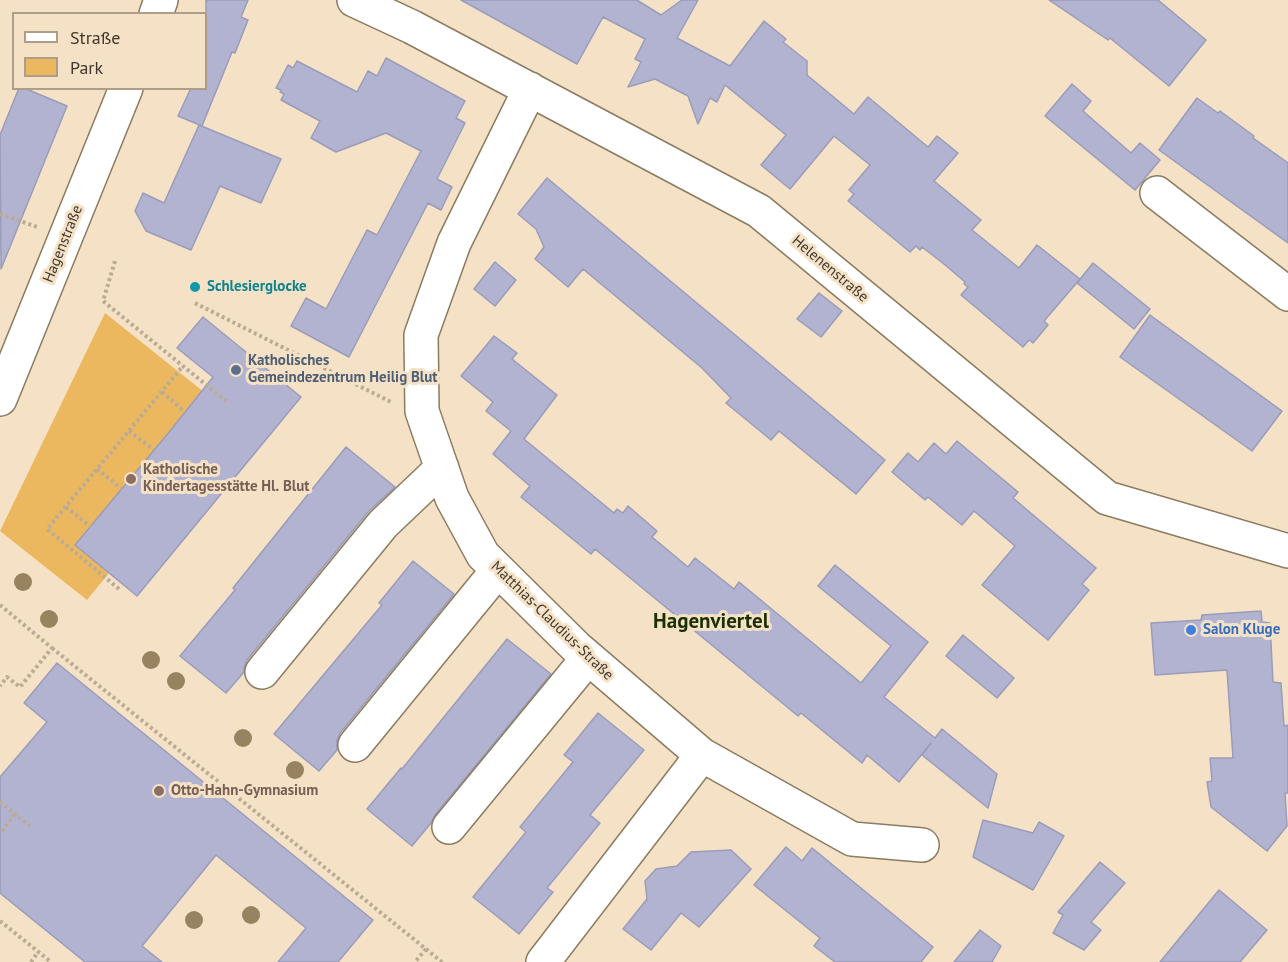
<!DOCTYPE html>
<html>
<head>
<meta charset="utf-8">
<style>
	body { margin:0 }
	#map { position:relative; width:1288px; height:962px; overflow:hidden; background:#f5e2c6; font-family:"PT Sans",sans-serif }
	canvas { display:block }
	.legend { position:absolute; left:12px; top:12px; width:195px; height:78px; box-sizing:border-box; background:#f5e2c6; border:2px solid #ad9e89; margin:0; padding:8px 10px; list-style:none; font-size:18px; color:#40382d }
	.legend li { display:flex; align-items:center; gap:12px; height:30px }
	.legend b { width:30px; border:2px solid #ad9e89 }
</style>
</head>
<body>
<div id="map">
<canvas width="1288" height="962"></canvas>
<ul class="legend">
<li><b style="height:8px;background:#fff"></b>Straße</li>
<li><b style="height:16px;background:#ecb85f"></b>Park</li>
</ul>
</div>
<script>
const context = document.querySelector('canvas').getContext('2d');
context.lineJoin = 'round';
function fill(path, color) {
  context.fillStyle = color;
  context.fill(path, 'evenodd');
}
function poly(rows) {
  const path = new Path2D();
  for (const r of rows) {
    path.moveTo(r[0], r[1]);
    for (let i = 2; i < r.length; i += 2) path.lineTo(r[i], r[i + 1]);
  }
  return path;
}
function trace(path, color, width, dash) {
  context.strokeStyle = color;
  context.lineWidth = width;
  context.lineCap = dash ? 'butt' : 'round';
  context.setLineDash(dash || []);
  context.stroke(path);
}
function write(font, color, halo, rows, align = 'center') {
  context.font = font + ' "PT Sans",sans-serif';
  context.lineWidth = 6;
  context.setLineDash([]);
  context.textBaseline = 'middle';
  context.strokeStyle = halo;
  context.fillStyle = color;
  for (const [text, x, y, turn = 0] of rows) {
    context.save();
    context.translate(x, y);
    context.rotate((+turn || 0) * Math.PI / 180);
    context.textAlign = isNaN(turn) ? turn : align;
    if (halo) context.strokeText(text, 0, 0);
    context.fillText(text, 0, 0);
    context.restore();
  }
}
const green = poly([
	[105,313,204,392,188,409,170,431,171,432,76,545,109,573,87,600,0,531]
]);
const building = poly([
	[206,0,248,0,241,17,248,20,235,53,232,52,202,126,178,116,191,88,206,88,206,0],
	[461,0,637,0,661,15,682,0,698,0,677,38,730,66,764,21,786,39,783,42,807,61,807,75,854,114,868,97,928,147,937,136,958,153,934,181,981,220,972,230,1019,268,1037,245,1080,279,1044,321,1048,325,1033,343,1029,340,1023,347,961,295,968,287,964,284,965,282,944,264,922,247,920,250,916,246,910,252,848,201,854,194,849,190,870,165,834,136,790,189,761,165,786,135,725,85,717,102,710,98,698,124,688,96,655,79,628,87,641,62,635,59,645,39,603,17,577,64,461,0],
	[1049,0,1158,0,1206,40,1169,86,1110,38,1108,40,1049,0],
	[386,58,465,101,456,118,465,123,437,179,452,187,441,210,428,203,349,357,291,326,306,298,326,309,367,230,377,235,421,151,386,133,336,152,311,138,320,121,281,100,284,94,280,92,281,90,276,88,288,65,293,68,297,61,357,92,368,71,377,76,386,58],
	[1072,84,1091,101,1083,111,1131,153,1140,143,1160,160,1135,190,1045,116,1072,84],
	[19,88,24,88,67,106,1,269,0,135,19,88],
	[1197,98,1218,113,1220,111,1254,136,1253,138,1288,163,1288,243,1159,150,1197,98],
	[199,125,281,159,261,203,220,186,191,250,146,231,135,211,143,193,164,203,199,125],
	[547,178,885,460,856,494,779,431,771,440,726,403,731,398,702,368,583,269,568,287,535,259,544,247,536,229,518,214,547,178],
	[495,262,516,280,495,306,474,289,495,262],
	[1093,263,1150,309,1134,329,1077,283,1093,263],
	[819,293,842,311,821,337,797,319,819,293],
	[1150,315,1282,411,1252,451,1120,357,1150,315],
	[203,317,301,397,137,596,75,545,170,431,213,377,177,348,203,317],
	[494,336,517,353,512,359,557,395,524,439,614,513,617,509,623,513,628,506,657,531,652,537,688,567,695,558,734,589,739,582,861,683,891,646,818,586,835,565,928,642,884,697,935,738,942,729,997,774,988,808,922,755,931,743,899,782,867,755,862,763,801,713,798,716,595,549,591,554,521,497,530,486,493,454,511,431,486,411,493,402,461,376,494,336],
	[957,441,1018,492,1013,498,1096,568,1082,584,1089,590,1048,640,982,585,1015,546,974,511,962,525,928,497,925,500,892,472,908,453,918,462,934,443,946,454,957,441],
	[346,447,395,487,368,512,247,660,244,668,244,672,226,693,180,656,235,590,233,588,346,447],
	[413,561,454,594,340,733,337,741,337,750,319,771,274,734,382,605,379,603,413,561],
	[1261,611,1262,622,1270,623,1273,682,1281,683,1284,726,1288,725,1288,793,1285,793,1287,826,1267,851,1211,807,1207,782,1212,781,1210,758,1233,758,1227,670,1155,675,1151,623,1201,620,1202,615,1261,611],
	[963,635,1014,678,997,698,946,656,963,635],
	[507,639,551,674,435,815,431,823,412,846,367,809,401,768,402,769,507,639],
	[57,663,373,920,338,962,278,962,306,928,216,855,142,946,162,962,85,962,0,893,0,777,47,722,24,703,57,663],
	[598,713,644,750,590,815,600,823,547,888,553,892,519,934,473,897,526,832,520,827,573,762,564,755,598,713],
	[983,820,1033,833,1039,822,1064,836,1033,890,973,857,983,820],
	[786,847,802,861,812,848,933,947,921,962,835,962,814,946,820,938,754,885,786,847],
	[731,850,751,869,699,927,681,913,651,950,623,929,647,899,645,881,656,869,677,866,691,852,731,850],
	[1100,862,1125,883,1091,922,1101,930,1084,950,1053,933,1063,915,1058,912,1100,862],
	[1219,890,1267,930,1240,962,1160,962,1219,890],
	[980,930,1001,946,992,962,954,962,980,930]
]);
const path = poly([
	[0,214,37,227],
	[115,261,103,301,226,401],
	[195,303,391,402],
	[162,392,185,412],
	[129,431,154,450],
	[97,469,122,489],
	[66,507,91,527],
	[119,589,47,529,183,366],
	[0,605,52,648,20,687,7,677,0,686],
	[52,648,426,949,415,962],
	[0,802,30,826],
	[2,831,15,814],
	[0,921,51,962],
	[426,949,442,962],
	[31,962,38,952]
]);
const minor = poly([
	[354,0,412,27,759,211,1107,498,1288,551],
	[156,14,161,0],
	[530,89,454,243,421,335,422,411,452,498,483,555,577,648,702,755,852,839,922,845],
	[1157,193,1288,294],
	[0,399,126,88],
	[262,672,383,524,442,468],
	[355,745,498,570],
	[449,827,588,658],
	[543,962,702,755]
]);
const trees = [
	[23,582],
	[49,619],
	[151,660],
	[176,681],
	[243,738],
	[295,770],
	[251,915],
	[194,920]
];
const markers = [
	[195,287,6,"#0f9aa8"],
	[236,370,6,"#5c6f8a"],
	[131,479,6,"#8d6e63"],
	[1191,630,6,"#3f7fe0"],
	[159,791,6,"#8d6e63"]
];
const streetNames = [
	["Hagenstraße",63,244,-68],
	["Helenenstraße",830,269,40],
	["Matthias-Claudius-Straße",552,621,44]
];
const cultureNames = [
	["Schlesierglocke",207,287]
];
const serviceNames = [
	["Katholisches",248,361],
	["Gemeindezentrum Heilig Blut",248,378]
];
const educationNames = [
	["Katholische",143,470],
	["Kindertagesstätte Hl. Blut",143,487],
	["Otto-Hahn-Gymnasium",171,791]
];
const shopNames = [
	["Salon Kluge",1203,630]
];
const districtNames = [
	["Hagenviertel",711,622]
];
fill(green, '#ecb85f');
fill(building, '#b1b3d1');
trace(building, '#9a9cb9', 1.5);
trace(minor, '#8b7b61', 36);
trace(path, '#baab95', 4, [3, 3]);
trace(minor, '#fff', 33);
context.fillStyle = '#988360';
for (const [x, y] of trees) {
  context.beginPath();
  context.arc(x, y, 9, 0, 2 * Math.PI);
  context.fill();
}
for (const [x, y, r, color] of markers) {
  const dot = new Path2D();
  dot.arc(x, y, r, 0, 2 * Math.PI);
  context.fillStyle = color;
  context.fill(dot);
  trace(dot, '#f5e2c6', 2);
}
write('15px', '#40382d', '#f5e2c6', streetNames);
write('bold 15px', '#0d838f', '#f5e2c6', cultureNames, 'left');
write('bold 15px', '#4e5e75', '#f5e2c6', serviceNames, 'left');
write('bold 15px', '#785e54', '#f5e2c6', educationNames, 'left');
write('bold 15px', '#366cbe', '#f5e2c6', shopNames, 'left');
write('bold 21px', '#1b3000', '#f5e2c6', districtNames);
</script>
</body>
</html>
